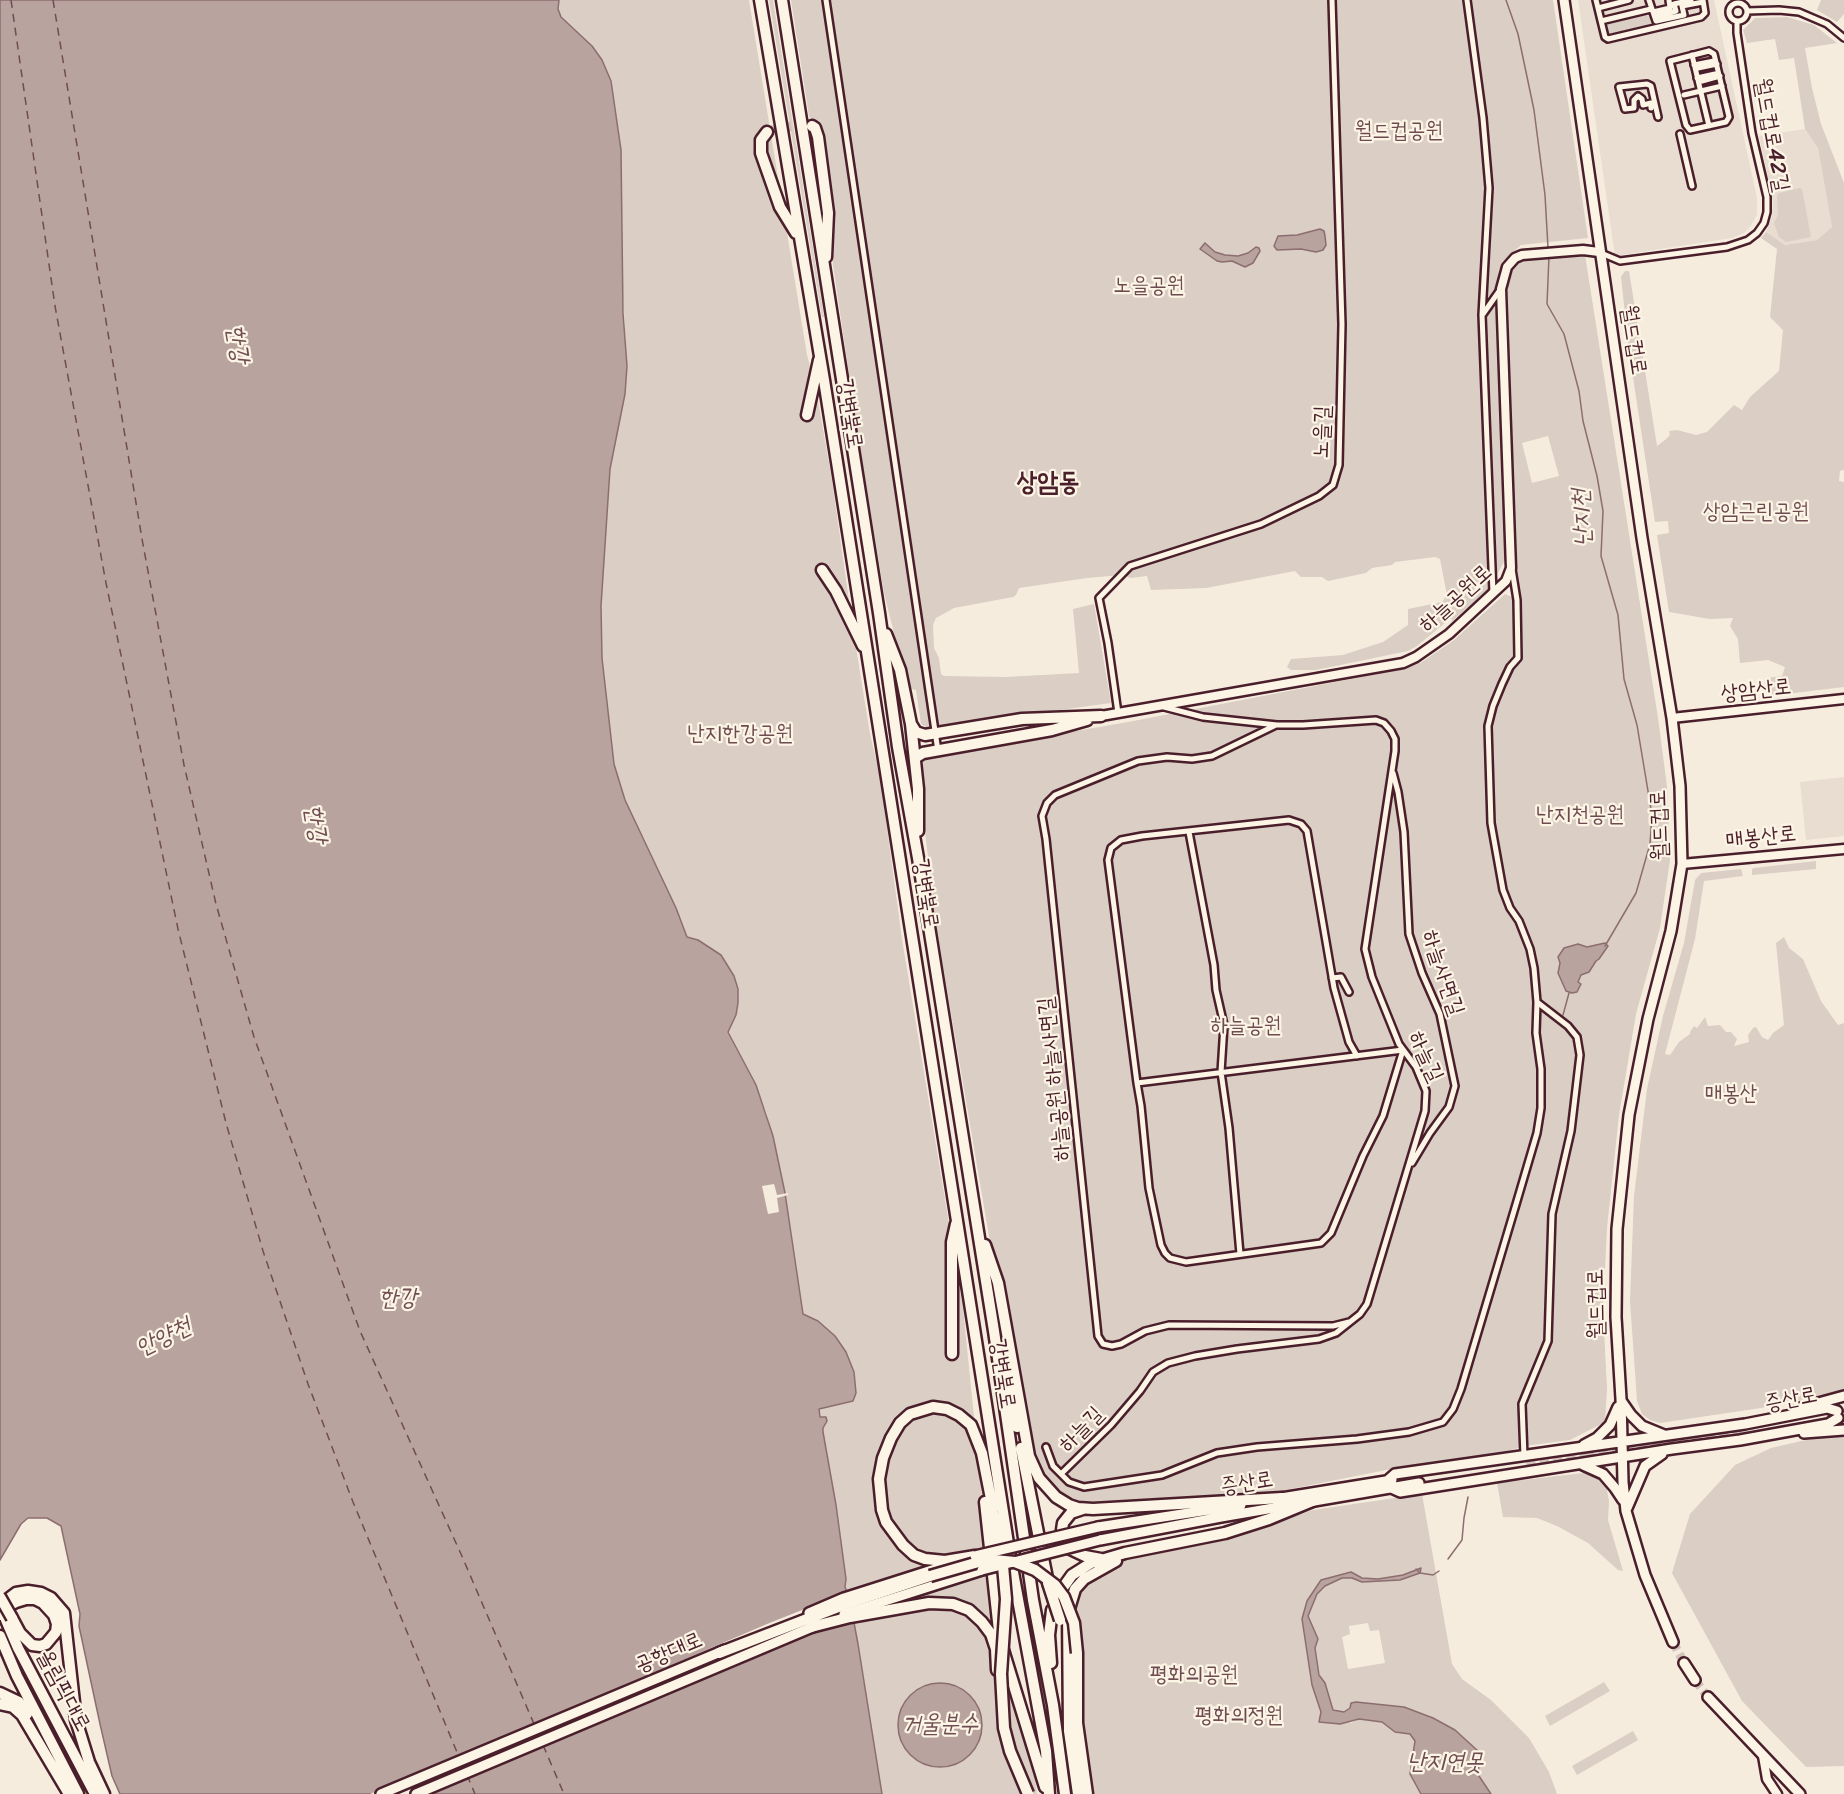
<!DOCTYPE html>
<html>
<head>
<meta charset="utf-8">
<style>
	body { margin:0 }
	canvas { display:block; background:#f5ecde }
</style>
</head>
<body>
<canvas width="1844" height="1794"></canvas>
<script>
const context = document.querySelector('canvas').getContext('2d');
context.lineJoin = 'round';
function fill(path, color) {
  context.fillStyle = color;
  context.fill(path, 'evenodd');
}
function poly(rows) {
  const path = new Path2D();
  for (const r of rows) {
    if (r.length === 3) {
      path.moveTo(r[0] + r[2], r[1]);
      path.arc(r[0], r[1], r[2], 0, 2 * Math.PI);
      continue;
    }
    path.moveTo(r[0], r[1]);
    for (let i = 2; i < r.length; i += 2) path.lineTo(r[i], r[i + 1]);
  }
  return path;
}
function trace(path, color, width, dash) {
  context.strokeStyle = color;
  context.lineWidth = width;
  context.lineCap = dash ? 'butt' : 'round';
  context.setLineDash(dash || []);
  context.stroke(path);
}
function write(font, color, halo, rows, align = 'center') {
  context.font = font + ' Sriracha,"Poor Story",sans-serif';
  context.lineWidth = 4.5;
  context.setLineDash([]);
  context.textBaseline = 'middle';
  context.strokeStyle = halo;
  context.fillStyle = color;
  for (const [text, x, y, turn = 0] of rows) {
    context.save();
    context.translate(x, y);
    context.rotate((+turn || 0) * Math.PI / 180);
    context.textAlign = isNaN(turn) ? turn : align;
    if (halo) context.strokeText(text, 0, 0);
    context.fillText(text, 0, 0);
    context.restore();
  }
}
const built = poly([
	[1578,0,1714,0,1757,198,1757,215,1750,227,1744,233,1732,238,1615,256],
	[1805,129,1818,148,1832,227,1817,240,1785,245,1766,232,1772,217,1773,202,1759,136],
	[1844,777,1844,836,1806,840,1800,782]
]);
const green = poly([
	[559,0,749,0,807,355,816,389,832,480,853,629,870,734,880,776,902,939,963,1308,996,1635,1034,1769,1037,1794,882,1794,879,1783,858,1644,849,1596,845,1587,846,1579,836,1505,823,1432,823,1428,827,1421,826,1417,820,1417,819,1409,851,1402,856,1393,854,1372,846,1352,835,1336,818,1321,803,1314,785,1193,767,1114,756,1085,723,1020,690,945,676,908,625,800,614,764,602,658,601,606,610,469,625,394,627,366,611,81,602,60,592,46,561,17,558,9],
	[769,0,773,0,824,317,822,317],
	[791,0,1553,0,1588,238,1521,245,1502,262,1498,275,1505,560,1488,591,1452,621,1451,618,1417,646,1408,651,1316,670,1291,670,1287,667,1291,659,1343,655,1383,642,1408,625,1408,609,1442,602,1447,595,1440,559,1435,557,1395,562,1392,565,1372,568,1366,573,1328,581,1322,577,1301,577,1295,571,1206,588,1151,590,1147,576,1131,578,1121,575,1087,578,1019,588,1016,595,1013,597,954,608,936,618,933,625,934,648,939,658,941,674,944,676,1005,677,1079,673,1073,609,1094,604,1111,703,928,728,921,724,916,690,909,688,907,685,884,593,858,436,829,237,820,154,813,121,809,116],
	[1821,0,1844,0,1844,14,1837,22,1817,10],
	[1646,15,1649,17,1651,23,1648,27,1610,35,1608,34,1606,24],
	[1787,17,1814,25,1837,43,1805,48,1812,88,1821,124,1844,183,1844,470,1840,471,1839,481,1844,482,1844,687,1770,696,1767,678,1782,676,1785,667,1768,660,1740,663,1738,639,1730,626,1733,618,1710,619,1669,612,1657,535,1669,533,1668,521,1655,522,1629,351,1621,277,1625,271,1629,271,1657,446,1665,440,1670,435,1669,431,1677,430,1696,435,1707,432,1734,405,1742,410,1750,397,1779,371,1783,330,1770,317,1777,249,1761,238,1766,232,1785,245,1817,240,1832,227,1818,148,1805,129,1794,58,1779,60,1775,39,1747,43,1743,30,1755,18],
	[1800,188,1802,189,1811,237,1786,242,1779,237,1774,223,1778,215,1777,195,1779,193],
	[1582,254,1585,255,1658,718,1667,786,1670,860,1660,928,1636,1014,1619,1115,1607,1228,1603,1310,1607,1389,1605,1422,1570,1440,1524,1446,1490,1457,1396,1468,1266,1494,1102,1507,1068,1501,1038,1476,997,1283,936,925,917,764,920,758,1128,722,1408,668,1422,662,1454,640,1505,594,1517,599,1511,568,1507,424,1506,284,1509,269,1517,261,1524,258],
	[1548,436,1559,476,1532,483,1522,443],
	[1816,861,1816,869,1752,875,1752,869,1754,868],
	[1741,869,1743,876,1704,881,1695,939,1665,1054,1670,1055,1679,1042,1690,1034,1690,1032,1694,1026,1697,1028,1705,1017,1708,1026,1720,1025,1726,1032,1731,1032,1737,1039,1734,1046,1749,1042,1748,1035,1753,1028,1756,1027,1762,1037,1768,1040,1773,1033,1784,1025,1776,943,1784,937,1789,948,1803,959,1821,1001,1838,1025,1844,1023,1844,1395,1841,1392,1761,1408,1660,1423,1650,1420,1642,1414,1637,1401,1630,1301,1634,1196,1647,1089,1663,1016,1684,943,1695,880,1701,873],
	[1828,1435,1844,1435,1844,1766,1806,1767,1742,1701,1672,1573,1690,1514,1735,1465,1771,1448],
	[1584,1473,1599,1476,1606,1485,1609,1501,1608,1520,1623,1571,1618,1570,1588,1543,1557,1526,1537,1518,1503,1517,1497,1483],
	[1422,1494,1452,1664,1462,1679,1491,1700,1529,1738,1549,1772,1557,1794,1491,1794,1479,1776,1477,1755,1455,1730,1433,1718,1404,1707,1356,1702,1344,1712,1330,1708,1316,1661,1315,1648,1317,1639,1308,1616,1317,1594,1325,1586,1342,1578,1352,1578,1362,1582,1399,1580,1420,1568,1403,1575,1378,1579,1362,1578,1351,1572,1335,1578,1326,1578,1302,1619,1312,1684,1321,1712,1351,1723,1359,1719,1382,1722,1395,1732,1410,1734,1415,1741,1411,1774,1421,1794,1093,1794,1081,1707,1072,1608,1078,1589,1099,1571,1131,1557,1217,1541,1313,1510],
	[1368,1623,1370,1631,1379,1630,1385,1663,1348,1669,1342,1637,1350,1634,1349,1626],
	[1604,1682,1610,1691,1550,1726,1545,1716],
	[1633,1731,1638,1740,1577,1775,1572,1766]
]);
const water = poly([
	[0,0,559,0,558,9,561,17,592,46,602,60,611,81,621,150,623,313,627,366,625,394,610,469,601,606,602,658,614,764,625,800,676,908,687,937,698,940,721,955,734,976,738,989,738,1003,736,1015,728,1032,756,1085,773,1136,785,1193,803,1314,818,1321,835,1336,846,1352,854,1372,856,1393,853,1401,819,1409,820,1417,826,1417,827,1421,823,1428,823,1432,836,1505,846,1579,845,1587,849,1596,858,1644,882,1794,120,1794,112,1776,100,1724,79,1626,80,1614,61,1526,47,1518,28,1518,21,1524,0,1560,0,0],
	[1320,229,1324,231,1325,236,1326,245,1323,250,1316,252,1301,249,1277,250,1274,246,1278,236,1297,235,1320,229],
	[1205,243,1215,252,1225,255,1238,256,1248,253,1256,247,1259,248,1260,251,1253,263,1245,267,1232,261,1222,262,1217,261,1200,249,1205,243],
	[1605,943,1608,946,1599,959,1596,961,1589,972,1581,975,1578,982,1581,984,1577,992,1572,993,1566,991,1558,973,1560,963,1558,957,1564,948,1578,944,1587,947,1605,943],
	[1421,1568,1420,1573,1400,1580,1362,1582,1352,1578,1342,1578,1325,1586,1317,1594,1308,1616,1318,1639,1315,1648,1319,1675,1325,1683,1333,1710,1344,1712,1350,1708,1351,1703,1356,1702,1404,1707,1433,1718,1455,1730,1478,1751,1479,1776,1491,1794,1421,1794,1410,1774,1415,1741,1410,1734,1395,1732,1382,1722,1359,1719,1340,1724,1319,1722,1321,1712,1312,1685,1302,1619,1307,1601,1321,1580,1351,1572,1362,1578,1378,1579,1403,1575,1421,1568],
	[940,1725,42]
]);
const pier = poly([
	[774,1184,777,1195,788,1193,788,1195,777,1198,779,1212,768,1214,762,1186],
	[842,1594,851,1621,800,1636,432,1794,370,1794,767,1624]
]);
const stream = poly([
	[1506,0,1518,34,1534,110,1545,195,1548,248],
	[1549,256,1547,304,1564,334,1579,391,1583,421,1597,476,1603,511,1601,556,1618,615,1624,679,1637,725,1652,815,1650,844,1636,893,1605,946],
	[1563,1015,1569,993],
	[1448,1559,1462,1540,1464,1518,1468,1497],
	[1416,1569,1420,1573,1433,1575,1439,1571]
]);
const ferry = poly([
	[11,0,55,306,106,583,178,929,226,1123,263,1251,308,1384,353,1502,459,1757],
	[53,0,142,539,184,765,216,904,254,1037,360,1331,461,1554,534,1724],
	[543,1745,564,1794],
	[467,1775,475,1794]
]);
const primaryTunnel = poly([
	[1693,1442,1747,1434],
	[1585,1452,1699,1435],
	[1527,1467,1593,1457],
	[1673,1642,1684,1663],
	[1695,1680,1708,1697]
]);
const highwayTunnel = poly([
	[767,132,792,126,808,126]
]);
const street = poly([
	[826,0,938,751],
	[1467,0,1483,118,1489,188,1482,315,1493,593],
	[1596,0,1605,37,1608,39,1701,17,1705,13,1703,0],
	[1649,0,1656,21,1684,15,1682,6,1703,2],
	[1738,12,9],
	[1598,8,1629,0],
	[1747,11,1779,10,1799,12,1827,24,1844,38],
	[1653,12,1670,8,1669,0],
	[1655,17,1676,11,1674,4,1691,0],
	[1601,21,1651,9],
	[1709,51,1714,54,1729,117,1726,122,1690,130,1686,125,1670,61,1709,51],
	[1692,55,1709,126],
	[1694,65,1714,61],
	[1698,68,1717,64],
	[1697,78,1715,74],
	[1702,81,1720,76],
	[1684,95,1722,86],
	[1651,108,1651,103,1643,105,1642,99,1638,96,1634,100,1634,108,1625,109,1619,87,1647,84,1651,86,1658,117],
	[1680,134,1692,186],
	[1601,253,1620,261,1727,247,1748,240,1757,233,1764,223,1767,212,1767,197,1752,133,1737,33,1737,21],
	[1483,314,1500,290],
	[1118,713,1108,643,1099,598,1130,566,1261,524,1319,496,1333,485,1339,465,1342,324,1332,0],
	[1276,725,1212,756,1192,759,1167,757,1138,761,1055,795,1047,803,1042,816,1046,839,1098,1336,1103,1344,1112,1346,1121,1344,1145,1331,1169,1325,1333,1326,1349,1322],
	[1393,773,1398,792,1404,832,1409,934,1422,973,1440,1014,1455,1086,1449,1107,1430,1133,1412,1163],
	[1189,832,1214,965,1216,990,1224,1025,1221,1072,1229,1128,1240,1254],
	[1332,978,1341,977,1349,992],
	[1137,1083,1403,1050,1383,1116,1363,1156,1331,1233,1321,1243,1186,1262,1170,1258,1165,1253,1161,1245,1149,1188,1141,1106,1137,1083,1108,860,1111,848,1121,840,1142,836,1289,820,1301,824,1307,831,1334,988,1349,1042,1357,1056],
	[1046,1447,1053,1466,1069,1482,1084,1487,1162,1475,1217,1453,1257,1447,1357,1439,1409,1432,1443,1422,1453,1409,1461,1389,1517,1201,1537,1133,1541,1108,1541,1069,1536,1033,1537,1002,1534,968,1530,949,1519,921,1510,908,1503,890,1491,823,1488,726,1493,706,1502,684,1510,667,1518,658,1517,600,1512,569],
	[1524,1456,1522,1404,1548,1341,1552,1214,1571,1131,1580,1055,1577,1037,1568,1026,1537,1002],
	[1061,1474,1111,1425,1140,1391,1153,1372,1168,1363,1195,1356,1237,1349,1319,1339,1336,1333,1360,1314,1367,1304,1425,1111,1426,1091,1416,1067,1399,1044,1372,977,1365,949,1395,751,1395,739,1391,731,1384,723,1376,720,1303,725,1277,725,1203,717,1164,707]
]);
const secondary = poly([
	[1101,716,1403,663,1416,657,1449,634,1506,581,1511,568,1501,289,1507,267,1515,258,1522,255,1583,250,1599,252],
	[1672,718,1844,699],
	[1682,864,1844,849],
	[1763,1756,1767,1779,1777,1794]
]);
const primary = poly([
	[1564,0,1642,538,1672,718,1680,786,1682,864,1671,931,1648,1019,1629,1115,1617,1229,1616,1317,1621,1399,1623,1482,1626,1511,1645,1575,1673,1642],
	[1622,1402,1631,1415,1642,1426,1664,1435],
	[1795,1411,1800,1408,1844,1396],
	[1804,1433,1844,1430],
	[1584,1445,1597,1438,1610,1425,1618,1407],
	[1583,1465,1603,1474,1615,1488,1623,1500],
	[1387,1481,1395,1474,1745,1424,1827,1408,1837,1411],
	[1389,1487,1400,1492,1672,1449,1740,1440,1828,1424,1838,1418],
	[1275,1499,1392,1480],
	[1627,1508,1645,1466,1662,1454],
	[1098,1527,1241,1505],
	[1100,1540,1221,1517,1419,1483],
	[809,1613,844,1598,954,1563],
	[844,1614,982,1570],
	[1684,1663,1695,1680],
	[1708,1697,1800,1794],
	[381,1794,725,1650],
	[416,1794,817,1625]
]);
const highway = poly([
	[760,0,824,380,1010,1556,1046,1751,1049,1794],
	[782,0,879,613,898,747,918,858,994,1331,1033,1600,1053,1705,1065,1794],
	[812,126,815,128,818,137,828,213,826,257],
	[767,132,761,140,761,153,780,207,796,233],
	[807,415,819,360],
	[822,570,836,591,863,646],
	[886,634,900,670,911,724,918,789,918,831],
	[911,724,916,732,925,735,1022,719,1101,716],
	[915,758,923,753,1052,730,1087,720],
	[985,1245,998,1283,1029,1456,1039,1478,1056,1497,1069,1505,1078,1508,1093,1509,1282,1498],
	[952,1354,952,1242,956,1224],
	[1004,1366,1017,1427],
	[1021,1448,1048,1583],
	[985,1502,1000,1640,1045,1787],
	[992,1508,1003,1566],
	[1083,1509,1071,1513,1063,1523,1061,1537,1064,1546,1085,1556,1101,1559],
	[975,1556,945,1561,925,1559,914,1555,903,1545,886,1522,882,1510,879,1479,883,1458,891,1438,900,1423,910,1414,933,1407,947,1409,959,1415,971,1425,982,1453,993,1509],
	[1057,1596,1072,1575,1091,1563,1125,1553,1225,1533,1269,1519,1315,1500],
	[0,1605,16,1593,28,1591,41,1593,51,1598,64,1613,76,1720,89,1762,104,1794],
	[0,1615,8,1606,16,1602,26,1599,35,1599,43,1603,54,1615,57,1624,56,1632,46,1644,40,1646,32,1645,20,1633,12,1618],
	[6,1620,18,1648,95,1794],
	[811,1627,850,1617,929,1603,953,1604,969,1610,982,1622,991,1634,996,1649,997,1670],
	[0,1636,17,1676,78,1794],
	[719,1653,846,1604,930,1576],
	[1077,1653,1077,1723,1087,1794],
	[1051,1663,1049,1635,1052,1610],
	[0,1693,19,1702,27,1714],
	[0,1704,13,1707,22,1715,69,1794],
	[1078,1794,1069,1731,1068,1612,1075,1589,1084,1579,1116,1561]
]);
const primaryBridge = poly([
	[975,1556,1098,1527],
	[982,1570,1100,1540]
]);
const highwayBridge = poly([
	[1003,1566,1006,1599,1001,1674,1004,1728,1010,1751,1028,1794],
	[930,1576,982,1561,994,1560,1015,1562,1035,1570,1055,1585,1064,1597,1074,1623,1077,1653],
	[1048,1583,1060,1620],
	[0,1597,12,1618]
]);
const parkNames = [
	["월드컵공원",1399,131],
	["노을공원",1149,286],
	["상암근린공원",1756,512],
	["난지한강공원",740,734],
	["난지천공원",1580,815],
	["하늘공원",1246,1026],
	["매봉산",1731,1094],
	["평화의공원",1194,1675],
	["평화의정원",1239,1716]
];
const streetNames = [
	["월드컵로42길",1771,135,80],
	["월드컵로",1633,340,81],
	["강변북로",849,414,81],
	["노을길",1323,432,-88],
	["하늘공원로",1456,599,-42],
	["상암산로",1756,691,-6],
	["월드컵로",1660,825,-92],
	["매봉산로",1761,838,-6],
	["강변북로",925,894,81],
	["하늘사면길",1442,973,71],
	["하늘길",1425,1057,65],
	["하늘공원 하늘사면길",1055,1079,-96],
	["월드컵로",1597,1304,-91],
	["강변북로",1002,1374,81],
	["증산로",1791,1400,-11],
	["하늘길",1082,1430,-46],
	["증산로",1247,1484,-9],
	["공항대로",669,1653,-23],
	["올림픽대로",63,1691,62]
];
const waterNames = [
	["한강",237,344,81],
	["난지천",1583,518,-93],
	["한강",315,824,81],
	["한강",398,1299],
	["안양천",164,1338,-26],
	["거울분수",940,1725],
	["난지연못",1445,1763]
];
const quarterNames = [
	["상암동",1048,483]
];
fill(built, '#e8ddd0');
fill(green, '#dbcec4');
fill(water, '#b8a39e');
trace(water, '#8c6e70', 1.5);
fill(pier, '#f5ecde');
trace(stream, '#8c6e70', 1.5);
trace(ferry, '#704d53', 1.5, [8, 6]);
trace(primaryTunnel, '#d3c3ba', 9, [9, 4.5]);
trace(highwayTunnel, '#d3c3ba', 10, [10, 5]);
trace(street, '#4a1f2b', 10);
trace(secondary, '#4a1f2b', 13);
trace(primary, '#4a1f2b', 14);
trace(highway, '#4a1f2b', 15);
trace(street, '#fcf5e5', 5);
trace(secondary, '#fcf5e5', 8);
trace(primary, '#fcf5e5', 9);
trace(highway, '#fcf5e5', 10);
trace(primaryBridge, '#4a1f2b', 14, []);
trace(highwayBridge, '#4a1f2b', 15, []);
trace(primaryBridge, '#fcf5e5', 9);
trace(highwayBridge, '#fcf5e5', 10);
write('22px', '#6e4b51', '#fcf5e5', parkNames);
write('22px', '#4a1f2b', '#fcf5e5', streetNames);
write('italic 24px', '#704d53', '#fcf5e5', waterNames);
write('bold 26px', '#4a1f2b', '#fcf5e5', quarterNames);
</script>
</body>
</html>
